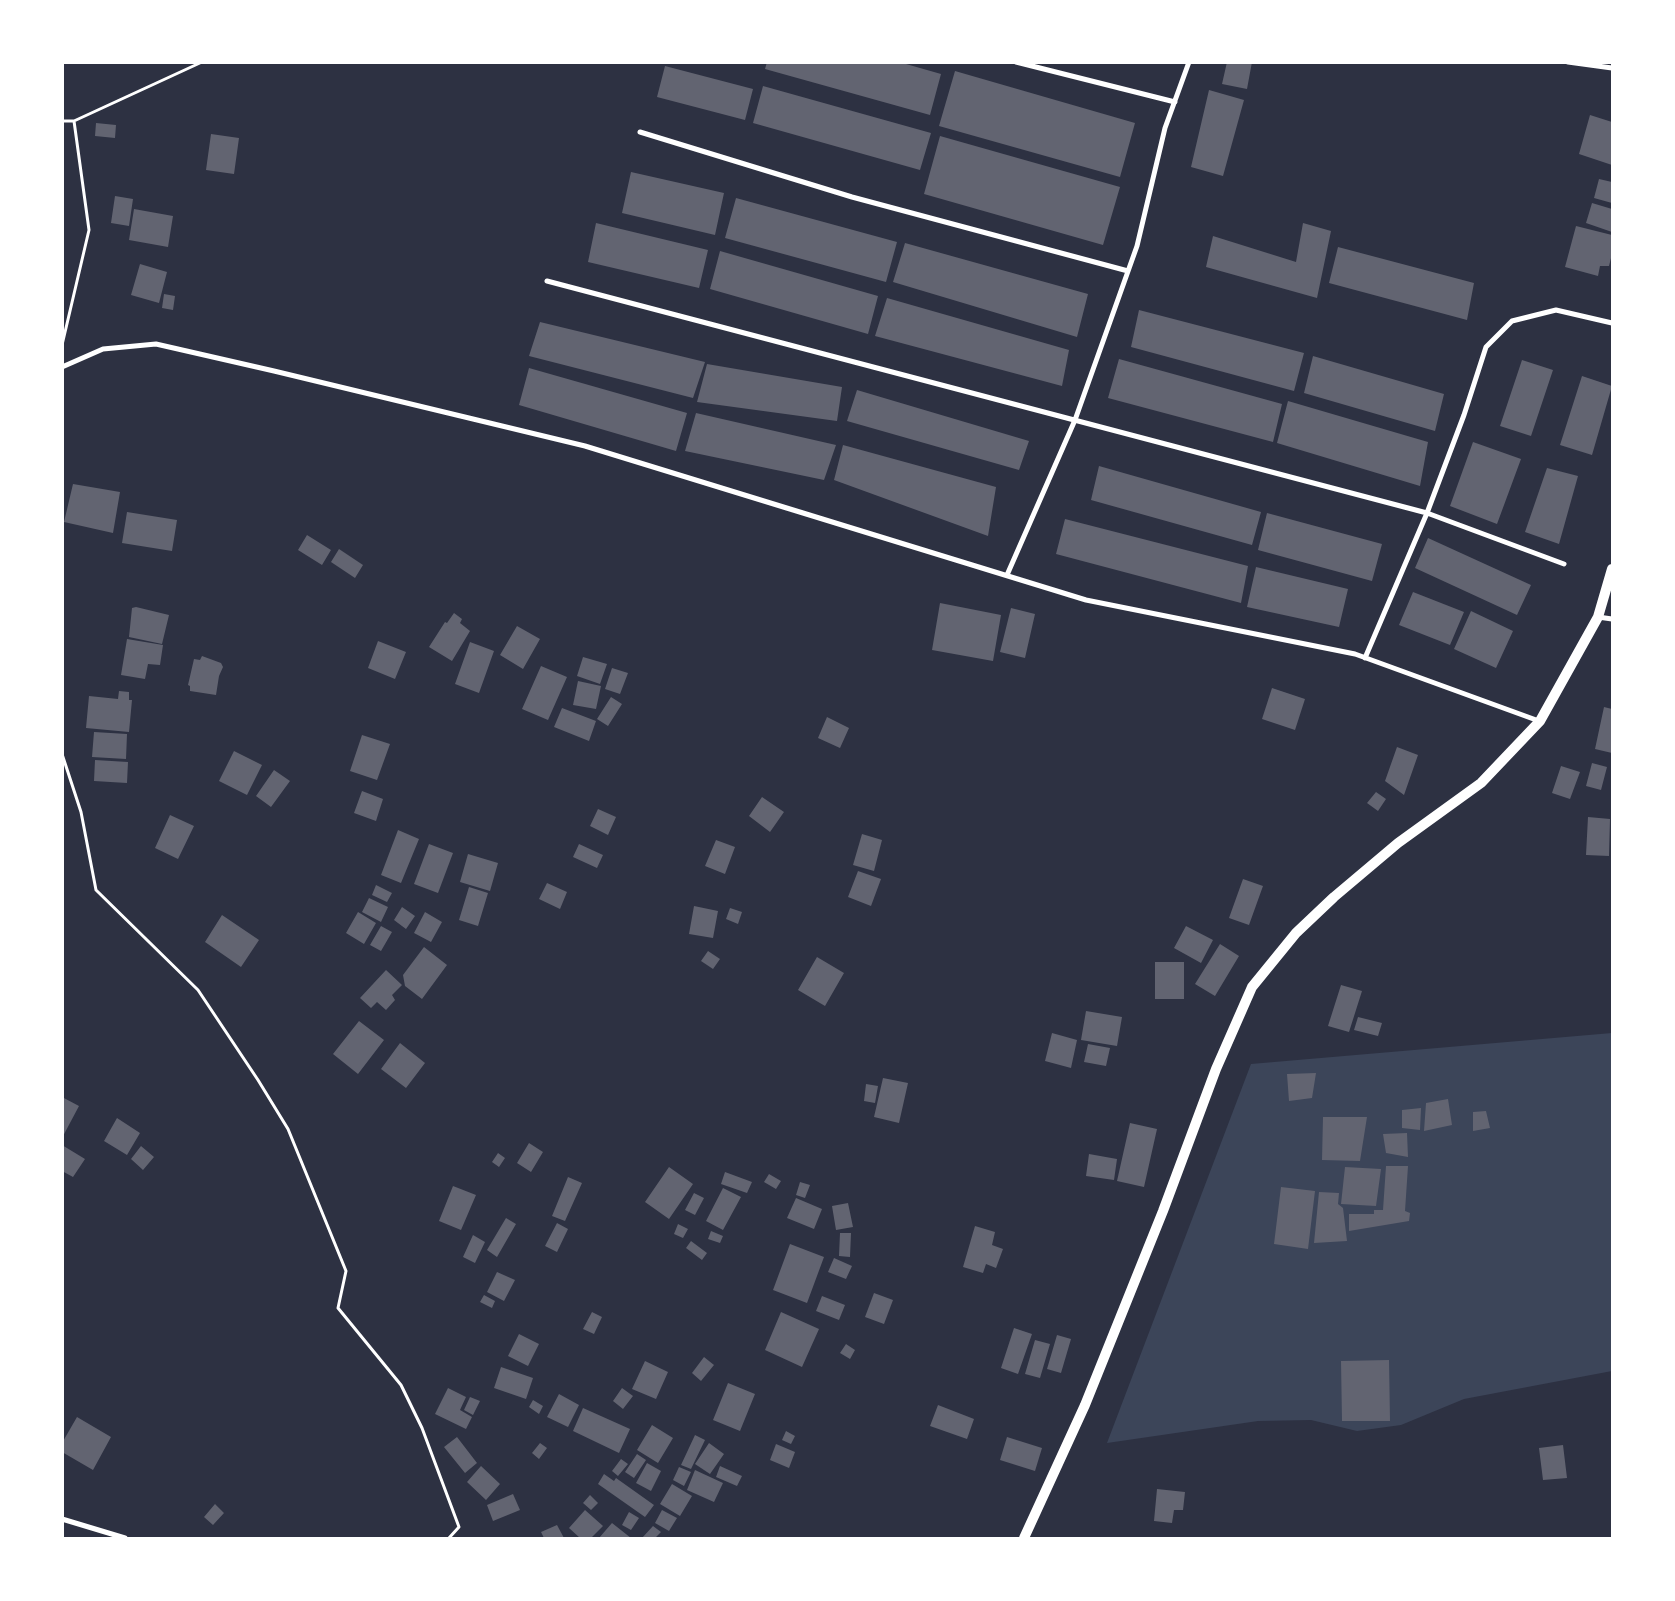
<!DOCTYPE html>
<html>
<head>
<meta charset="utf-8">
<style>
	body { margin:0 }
	#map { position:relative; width:1675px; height:1601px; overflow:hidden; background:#2d3142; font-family:Commissioner,sans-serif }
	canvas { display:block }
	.frame { position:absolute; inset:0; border:64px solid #fff; pointer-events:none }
</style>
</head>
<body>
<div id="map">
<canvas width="1675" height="1601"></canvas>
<div class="frame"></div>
</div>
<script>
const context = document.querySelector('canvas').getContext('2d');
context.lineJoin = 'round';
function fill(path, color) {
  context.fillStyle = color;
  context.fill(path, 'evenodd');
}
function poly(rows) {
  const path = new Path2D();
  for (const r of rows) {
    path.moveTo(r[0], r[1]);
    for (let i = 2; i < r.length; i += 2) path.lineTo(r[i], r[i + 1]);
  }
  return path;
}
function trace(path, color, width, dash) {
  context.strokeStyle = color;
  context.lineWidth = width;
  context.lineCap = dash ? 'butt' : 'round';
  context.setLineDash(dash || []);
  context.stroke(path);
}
const green = poly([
	[1612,1033,1612,1371,1464,1399,1401,1425,1357,1431,1311,1420,1258,1421,1107,1443,1251,1064]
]);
const building = poly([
	[767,62,899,62,941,74,930,115,765,69],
	[1227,62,1252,62,1247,89,1222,84],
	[665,66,753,89,745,120,657,97],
	[955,71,1135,123,1120,177,939,126],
	[763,86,931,133,920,170,753,123],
	[1209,90,1244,100,1223,176,1191,167],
	[1590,115,1612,122,1612,165,1579,154],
	[96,123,116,125,115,138,95,136],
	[211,134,239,138,234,174,206,170],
	[940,136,1120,187,1103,245,924,194],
	[631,172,724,193,715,235,622,213],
	[1599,179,1612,182,1612,203,1594,198],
	[115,196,133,199,129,226,111,223],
	[736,198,897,242,886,282,725,238],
	[1592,203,1612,209,1612,232,1586,223],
	[134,209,173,216,168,247,129,240],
	[596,223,708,250,699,288,588,262],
	[1303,223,1331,231,1317,298,1206,267,1213,236,1296,262],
	[1576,226,1612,235,1612,254,1609,266,1600,266,1598,276,1565,267],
	[905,243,1088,294,1077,337,893,282],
	[1338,247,1474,283,1467,320,1329,283],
	[720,251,878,296,868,334,710,289],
	[140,264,167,272,159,303,131,295],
	[164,294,175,296,173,310,162,308],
	[887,298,1069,350,1062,386,875,336],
	[1139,310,1304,353,1294,391,1131,347],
	[540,322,705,362,693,398,529,356],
	[1313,356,1444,394,1435,431,1304,393],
	[1119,359,1282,404,1273,442,1108,398],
	[1522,360,1553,370,1531,436,1500,426],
	[707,364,842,387,837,421,697,402],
	[529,368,687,413,676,451,519,405],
	[1582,376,1612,386,1592,455,1560,445],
	[857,390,1029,441,1019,470,847,421],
	[1288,401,1428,442,1420,486,1277,443],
	[696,413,836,445,824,480,685,451],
	[1473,442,1521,459,1497,524,1450,506],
	[843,445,996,487,988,536,834,480],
	[1099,466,1261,512,1252,545,1091,500],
	[1547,468,1578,476,1559,544,1525,532],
	[73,484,120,492,113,533,64,522],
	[127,512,177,520,172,551,122,543],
	[1267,513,1382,544,1372,581,1258,550],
	[1065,519,1248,566,1241,603,1056,554],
	[307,535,331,550,322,565,298,550],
	[1428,538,1531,585,1517,615,1415,568],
	[339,549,363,565,355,578,331,562],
	[1256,567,1348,589,1339,627,1247,607],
	[1413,592,1464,612,1450,645,1399,625],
	[940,603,1001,615,993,661,932,650],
	[136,607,169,615,162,644,129,637,132,608],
	[1011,608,1035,614,1025,658,1000,652],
	[1471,611,1513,631,1496,668,1454,649],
	[454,613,462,619,460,623,470,631,452,661,429,647,445,622,447,623],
	[517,626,540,639,523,669,500,655],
	[127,639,163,645,160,665,148,664,145,679,121,675],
	[378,641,406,652,395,679,368,668],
	[470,642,494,651,479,693,455,684],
	[202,656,221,663,223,667,219,676,216,695,190,691,190,686,188,685,194,659,200,660],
	[583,657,607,664,600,684,577,676],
	[541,666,567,677,548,720,522,709],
	[612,668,628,673,620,694,605,689],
	[578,681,601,686,596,709,573,705],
	[1272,688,1305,699,1295,730,1262,719],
	[119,691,129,692,129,700,132,700,129,732,86,728,89,696,118,699],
	[611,697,622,704,608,726,597,719],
	[1604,707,1612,709,1612,753,1595,749],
	[562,708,596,721,589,741,554,727],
	[827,717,849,728,840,748,818,738],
	[94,732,127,734,126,759,92,757],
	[362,735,390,744,377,780,350,771],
	[1397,747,1418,755,1404,795,1385,781],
	[234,751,262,765,247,795,219,781],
	[95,760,128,762,127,783,94,781],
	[1592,763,1607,767,1601,790,1586,786],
	[1561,766,1580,772,1570,799,1552,793],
	[274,770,290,781,271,807,256,796],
	[362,791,383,799,376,821,354,813],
	[1376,792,1386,799,1378,811,1367,803],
	[762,797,784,812,770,832,749,816],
	[598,809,616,817,608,835,590,826],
	[170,815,194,826,178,859,155,848],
	[1588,817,1610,819,1609,856,1586,855],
	[398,830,419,839,401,883,381,875],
	[862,834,882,840,874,871,853,865],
	[716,840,735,847,725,874,705,866],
	[429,844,453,853,438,893,414,884],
	[579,844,603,855,597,868,573,857],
	[468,854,498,863,490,891,460,882],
	[858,871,881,879,871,906,848,897],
	[1243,879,1263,886,1249,925,1229,918],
	[547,883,567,892,560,909,539,899],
	[376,885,392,893,387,902,372,895],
	[469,887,488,893,478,926,459,920],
	[369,898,388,907,381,922,362,912],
	[694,906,718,911,713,938,689,934],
	[402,907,415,916,406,929,394,920],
	[730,908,742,912,738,924,726,919],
	[358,912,376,923,364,944,346,933],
	[425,912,442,922,431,942,414,933],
	[222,915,259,940,241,967,205,942],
	[381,926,392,932,381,951,370,945],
	[1186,926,1213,940,1201,963,1174,948],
	[1220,944,1239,956,1215,996,1195,984],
	[424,947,447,965,422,999,405,986,403,975],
	[708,951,720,959,713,969,701,961],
	[817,957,844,973,825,1006,798,990],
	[1155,962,1184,962,1184,999,1155,999],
	[386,970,402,985,392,995,395,1000,386,1010,377,1002,371,1008,360,998],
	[1341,985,1362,991,1349,1032,1328,1026],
	[1086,1011,1122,1017,1117,1046,1081,1040],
	[1358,1017,1382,1023,1378,1036,1354,1030],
	[359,1021,384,1040,358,1074,333,1054],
	[1052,1033,1077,1040,1071,1068,1045,1061],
	[400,1043,425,1063,406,1088,381,1069],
	[1088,1044,1110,1048,1106,1066,1084,1062],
	[1316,1073,1312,1098,1289,1101,1287,1074],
	[883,1078,908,1083,899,1123,874,1117],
	[866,1084,878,1086,875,1103,864,1101],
	[62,1097,79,1106,62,1138],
	[1448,1099,1452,1125,1424,1131,1426,1103],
	[1421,1108,1420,1130,1402,1128,1402,1110],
	[1486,1111,1490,1128,1473,1131,1473,1112],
	[1323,1117,1367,1117,1360,1161,1322,1160],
	[117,1118,140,1133,127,1155,104,1141],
	[1130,1123,1157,1129,1144,1187,1117,1181],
	[1407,1133,1408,1157,1386,1153,1383,1134],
	[529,1143,543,1152,531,1172,517,1163],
	[62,1145,85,1159,73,1177,62,1171],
	[141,1146,154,1157,143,1170,131,1159],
	[498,1153,505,1158,499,1167,492,1162],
	[1089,1154,1117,1159,1114,1180,1086,1176],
	[1386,1166,1408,1166,1405,1211,1410,1213,1409,1221,1349,1231,1349,1214,1374,1214,1374,1210,1383,1210],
	[669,1167,693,1184,669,1219,645,1202],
	[1345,1167,1381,1169,1376,1206,1341,1204],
	[725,1172,752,1182,747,1193,721,1184],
	[769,1174,781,1181,776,1189,764,1182],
	[568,1177,582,1183,565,1221,552,1216],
	[800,1182,810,1185,805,1198,796,1195],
	[453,1186,476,1195,461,1230,439,1221],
	[1281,1187,1315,1191,1308,1249,1274,1244],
	[723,1188,741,1197,723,1230,706,1221],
	[1319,1192,1339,1193,1338,1204,1343,1208,1347,1241,1314,1243],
	[694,1193,704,1198,695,1215,685,1210],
	[796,1198,822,1209,814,1229,787,1218],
	[848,1203,853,1227,836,1230,832,1206],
	[506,1218,516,1224,497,1257,487,1250],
	[557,1223,568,1229,557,1252,545,1246],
	[678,1224,688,1229,683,1238,674,1234],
	[975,1226,995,1232,992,1245,1003,1249,996,1268,986,1264,983,1273,963,1267],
	[711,1231,723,1236,720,1243,708,1239],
	[840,1233,851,1233,850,1257,839,1256],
	[473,1235,485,1242,475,1263,463,1257],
	[691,1241,707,1253,702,1260,686,1248],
	[790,1244,824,1257,807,1303,773,1290],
	[834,1258,852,1266,846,1279,828,1272],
	[497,1272,515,1280,504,1301,487,1292],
	[874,1293,893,1300,884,1324,865,1317],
	[484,1295,495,1301,492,1308,480,1302],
	[822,1296,845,1305,839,1320,816,1311],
	[592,1312,602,1317,594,1334,583,1329],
	[781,1312,819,1329,802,1367,765,1350],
	[1014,1328,1032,1334,1018,1374,1001,1368],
	[519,1334,539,1344,528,1366,508,1356],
	[1057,1335,1071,1339,1061,1373,1047,1369],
	[1035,1340,1050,1344,1040,1378,1025,1374],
	[846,1344,855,1350,850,1359,840,1353],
	[704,1357,714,1365,701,1381,692,1373],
	[1389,1360,1390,1421,1342,1421,1341,1361],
	[645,1361,668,1372,656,1399,632,1389],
	[501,1367,533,1378,526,1399,494,1388],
	[728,1383,755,1394,740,1431,713,1420],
	[448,1388,466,1397,460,1410,472,1417,466,1429,435,1414],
	[622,1388,633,1396,623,1409,613,1401],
	[559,1394,579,1405,568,1427,547,1417],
	[470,1397,480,1401,473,1415,464,1410],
	[533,1400,543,1406,539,1414,529,1407],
	[938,1405,974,1419,967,1439,930,1426],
	[583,1408,630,1429,619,1453,573,1431],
	[77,1417,111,1437,93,1470,62,1452,62,1443],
	[652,1425,673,1438,658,1463,637,1450],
	[786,1431,795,1436,791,1444,782,1440],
	[695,1435,705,1440,691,1469,681,1465],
	[457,1437,477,1463,465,1473,444,1447],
	[1007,1437,1042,1448,1035,1471,1000,1460],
	[540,1443,547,1448,539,1459,532,1453],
	[709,1443,724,1454,710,1474,695,1464],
	[776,1444,795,1452,789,1468,770,1460],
	[1563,1445,1567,1478,1543,1480,1539,1448],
	[637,1454,646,1460,634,1478,625,1472],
	[621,1459,628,1464,618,1476,612,1471],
	[647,1463,661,1471,651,1491,636,1483],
	[481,1466,500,1484,486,1500,467,1482],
	[720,1466,742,1476,737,1486,716,1477],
	[679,1467,691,1472,684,1486,673,1480],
	[695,1470,723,1483,714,1502,687,1490],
	[604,1474,614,1481,616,1478,654,1505,645,1517,598,1484],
	[672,1484,692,1496,680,1516,660,1504],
	[1157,1489,1185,1492,1183,1510,1174,1510,1172,1523,1154,1521],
	[513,1494,520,1510,493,1521,487,1505],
	[590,1495,598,1503,591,1510,583,1503],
	[215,1504,224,1513,213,1525,204,1517],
	[585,1510,603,1526,591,1538,580,1538,569,1528],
	[662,1510,677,1518,669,1531,655,1523],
	[629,1512,639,1518,631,1530,622,1525],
	[612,1523,631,1538,599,1538],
	[557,1525,564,1538,544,1538,541,1532],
	[653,1526,661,1532,655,1538,642,1538]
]);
const path = poly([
	[62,121,74,121,89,230,62,345],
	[74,121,202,62],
	[62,754,81,812,96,890,198,990,258,1080,288,1129,346,1271,338,1308,401,1385,422,1428,459,1527,449,1538]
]);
const minor = poly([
	[1016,62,1175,102],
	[1568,62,1612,68],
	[640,132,852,197,1128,271],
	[547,281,1427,513,1365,658],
	[62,367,103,349,156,344,274,371,585,446,1086,600,1355,654,1539,721],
	[1564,564,1427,513,1464,415,1486,347,1512,321,1556,310,1612,323],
	[1007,575,1075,420,1137,246,1165,128,1189,62],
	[1598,617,1612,619],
	[62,1519,125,1538]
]);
const secondary = poly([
	[1024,1538,1085,1405,1163,1211,1216,1069,1252,987,1296,933,1334,897,1398,843,1481,783,1540,721,1598,617,1612,569]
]);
fill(green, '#3c4559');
fill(building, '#626471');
trace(path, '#fff', 3);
trace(minor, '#fff', 5);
trace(secondary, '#fff', 10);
</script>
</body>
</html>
